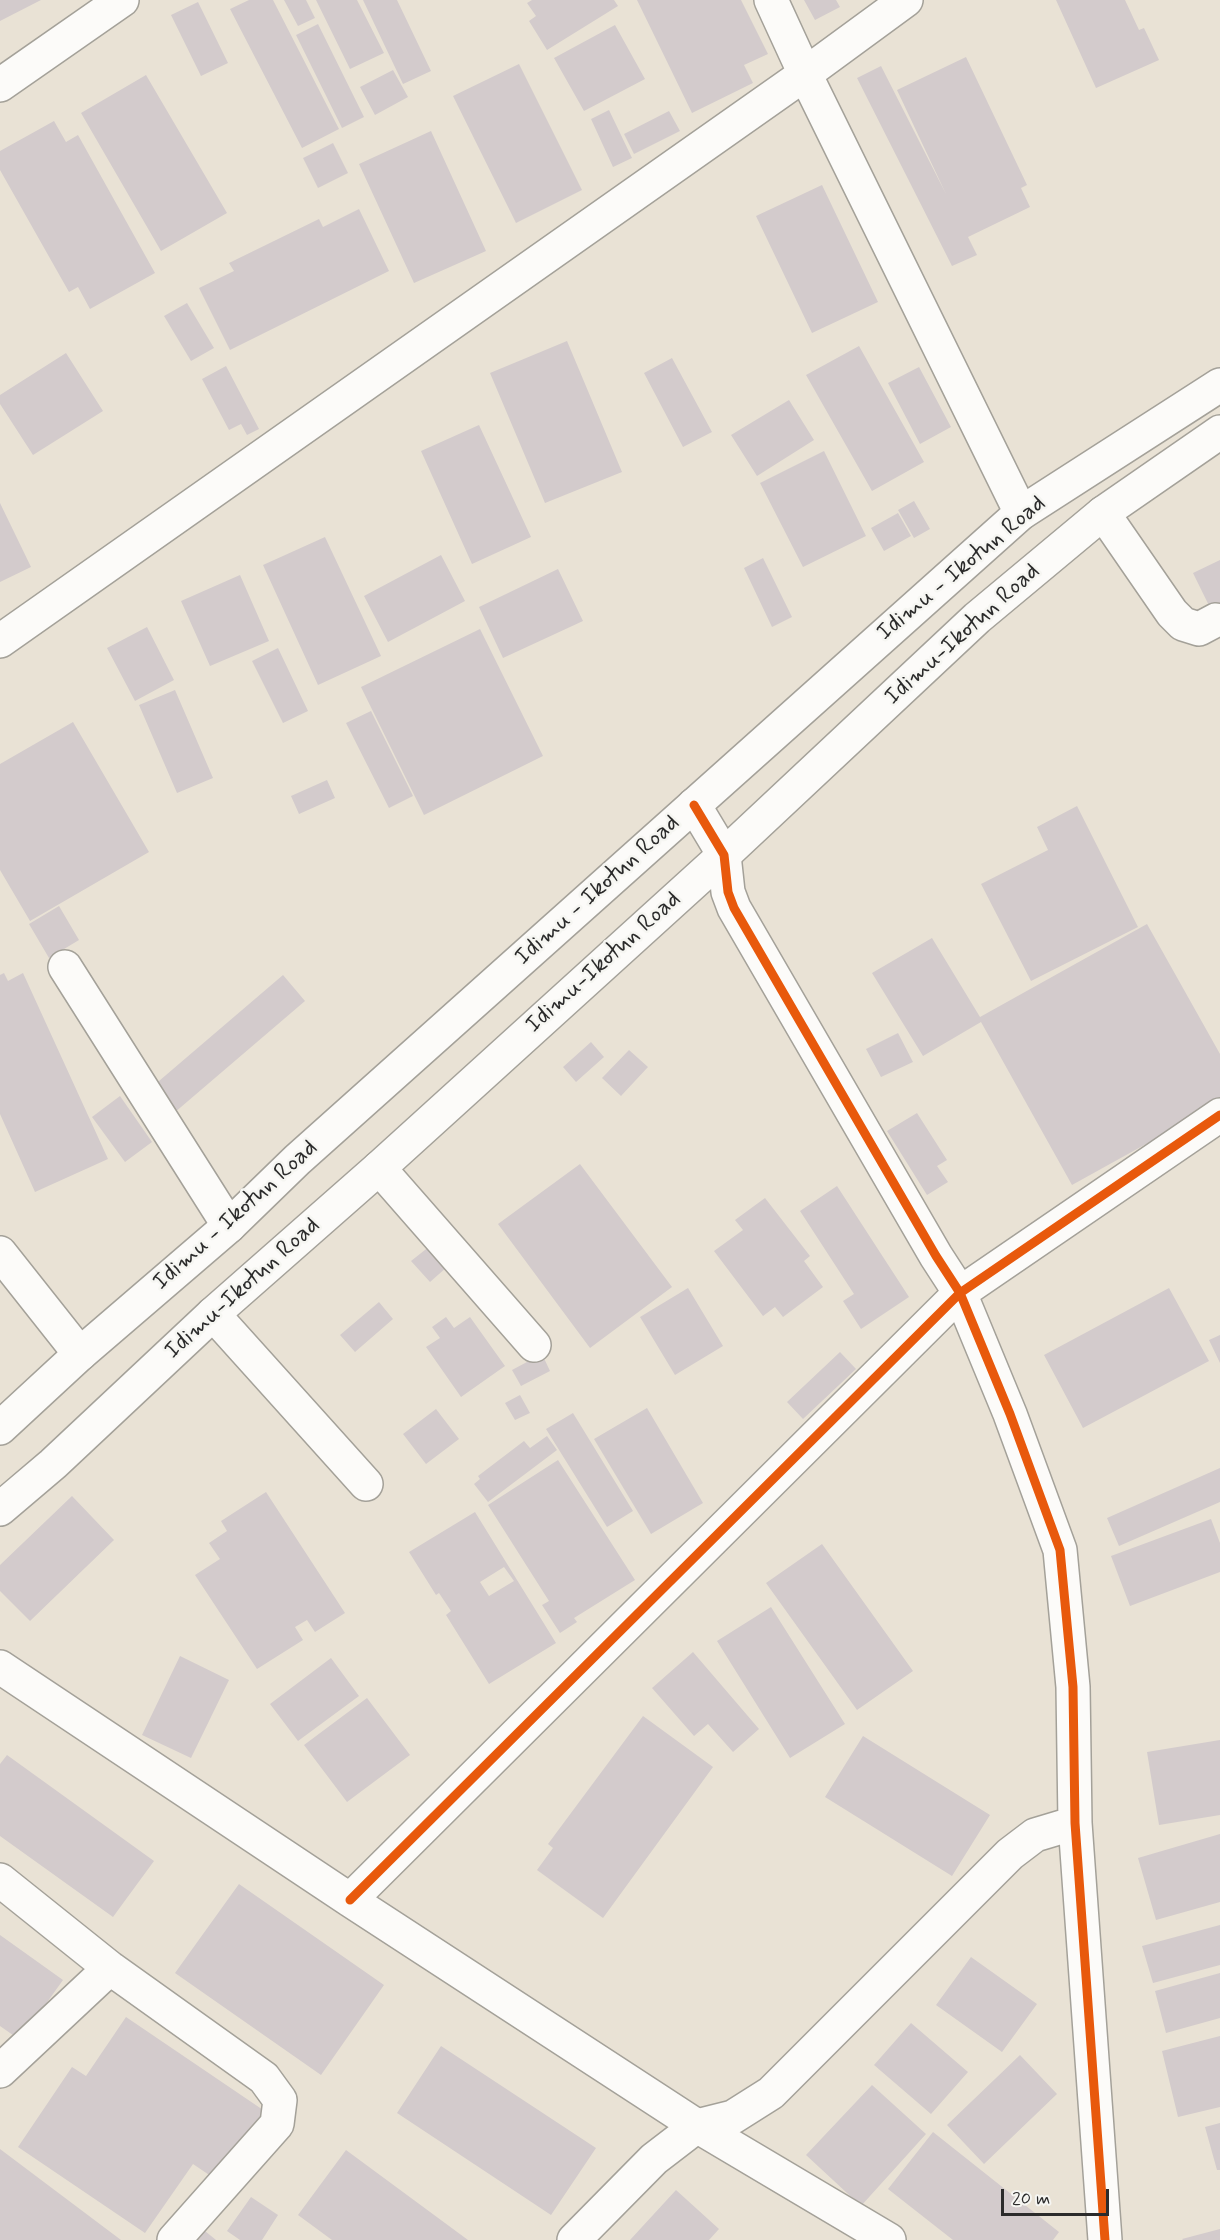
<!DOCTYPE html>
<html>
<head>
<meta charset="utf-8">
<style>
	body { margin:0 }
	#map { position:relative; width:1220px; height:2240px; overflow:hidden; background:#e9e2d5; font-family:Mynerve,sans-serif }
	canvas { display:block }
	.scale { position:absolute; left:1001px; top:2189px; width:108px; height:27px; box-sizing:border-box; border:3px solid #2b2b2b; border-top:0; padding-left:8px; font-size:18px; line-height:21px; white-space:nowrap; color:#2b2b2b; -webkit-text-stroke:4px #f6f6f2; paint-order:stroke }
</style>
</head>
<body>
<div id="map">
<canvas width="1220" height="2240"></canvas>
<div class="scale">20 m</div>
</div>
<script>
const context = document.querySelector('canvas').getContext('2d');
context.lineJoin = 'round';
function fill(path, color) {
  context.fillStyle = color;
  context.fill(path, 'evenodd');
}
function poly(rows) {
  const path = new Path2D();
  for (const r of rows) {
    path.moveTo(r[0], r[1]);
    for (let i = 2; i < r.length; i += 2) path.lineTo(r[i], r[i + 1]);
  }
  return path;
}
function trace(path, color, width, dash) {
  context.strokeStyle = color;
  context.lineWidth = width;
  context.lineCap = dash ? 'butt' : 'round';
  context.setLineDash(dash || []);
  context.stroke(path);
}
function write(font, color, halo, rows, align = 'center') {
  context.font = font + ' Mynerve,sans-serif';
  context.lineWidth = 5;
  context.setLineDash([]);
  context.textBaseline = 'middle';
  context.strokeStyle = halo;
  context.fillStyle = color;
  for (const [text, x, y, turn = 0] of rows) {
    context.save();
    context.translate(x, y);
    context.rotate((+turn || 0) * Math.PI / 180);
    context.textAlign = isNaN(turn) ? turn : align;
    if (halo) context.strokeText(text, 0, 0);
    context.fillText(text, 0, 0);
    context.restore();
  }
}
const building = poly([
	[0,0,41,0,0,21],
	[249,0,273,0,339,129,302,148,230,9],
	[284,0,306,0,315,18,298,26],
	[316,0,357,0,384,53,350,69],
	[363,0,397,0,431,71,403,84],
	[532,0,614,0,618,6,547,50,529,21,536,16,527,3],
	[637,0,741,0,768,54,744,65,753,83,692,113],
	[804,0,836,0,840,7,815,20],
	[1056,0,1125,0,1139,30,1144,28,1159,60,1096,88],
	[198,2,228,63,201,76,171,15],
	[318,24,364,117,342,128,296,35],
	[615,25,645,79,584,111,554,58],
	[966,57,1027,185,1021,188,1030,207,968,237,977,255,952,266,857,78,881,66,946,194,897,90],
	[519,64,582,190,516,223,453,96],
	[393,70,408,97,375,115,360,87],
	[146,75,227,213,161,251,81,113],
	[609,110,632,158,613,167,591,119],
	[669,111,680,131,634,154,624,134],
	[54,121,66,142,78,135,155,273,90,309,78,287,69,292,0,170,0,151],
	[431,131,486,251,414,283,359,164],
	[333,143,348,173,318,188,303,158],
	[822,185,878,302,812,333,756,216],
	[359,209,389,271,230,350,199,288,234,271,229,263,319,219,323,227],
	[187,303,214,348,191,361,164,316],
	[567,341,622,472,545,503,490,373],
	[859,346,924,462,872,491,806,375],
	[66,353,103,411,33,455,0,404,0,395],
	[672,358,712,432,683,447,644,373],
	[226,366,259,429,247,435,241,424,229,430,202,379],
	[919,367,951,427,920,444,888,383],
	[789,400,814,440,757,476,731,435],
	[479,425,531,537,472,564,421,451],
	[824,451,866,536,803,567,760,483],
	[914,501,930,529,914,538,898,510],
	[0,503,31,567,0,582],
	[898,513,911,536,884,551,871,528],
	[325,537,381,656,318,685,263,565],
	[441,555,465,601,388,642,364,596],
	[763,558,792,617,772,627,744,568],
	[1220,560,1220,628,1193,573],
	[558,569,583,621,503,658,479,607],
	[240,575,269,641,210,666,181,601],
	[147,627,174,680,135,701,107,648],
	[480,629,543,756,424,815,361,687],
	[278,648,308,711,283,723,252,661],
	[175,690,213,778,177,793,139,705],
	[371,711,413,796,389,808,346,723],
	[73,722,149,852,30,921,0,870,0,764],
	[327,780,335,798,299,814,291,796],
	[1077,806,1138,927,1031,981,981,884,1048,850,1037,827],
	[59,906,79,940,49,958,29,924],
	[1147,924,1220,1054,1220,1103,1072,1185,981,1022,923,1056,872,973,932,938,980,1017],
	[4,973,8,981,23,973,108,1159,35,1192,0,1114,0,975],
	[283,975,305,1001,174,1113,152,1087],
	[898,1033,913,1062,881,1077,866,1049],
	[591,1042,604,1057,576,1082,563,1067],
	[629,1050,648,1067,621,1096,602,1078],
	[120,1096,152,1142,125,1162,92,1117],
	[917,1113,947,1160,937,1166,948,1182,927,1195,887,1131],
	[580,1164,672,1287,590,1348,498,1224],
	[837,1186,909,1297,861,1329,843,1301,854,1294,800,1211],
	[765,1198,810,1256,804,1261,823,1287,783,1317,775,1307,763,1316,714,1251,743,1230,735,1220],
	[430,1246,447,1267,430,1282,411,1261],
	[688,1288,723,1346,675,1375,640,1317],
	[1169,1288,1209,1361,1083,1428,1044,1355],
	[379,1302,393,1319,355,1352,340,1335],
	[446,1317,454,1328,470,1317,505,1366,461,1397,426,1347,440,1338,432,1327],
	[1220,1335,1220,1363,1209,1340],
	[840,1352,856,1369,803,1419,787,1402],
	[542,1354,550,1371,521,1386,512,1370],
	[520,1395,530,1413,515,1420,505,1403],
	[647,1408,703,1503,651,1534,594,1439],
	[436,1409,459,1439,426,1464,403,1434],
	[573,1413,633,1511,607,1527,546,1429],
	[547,1436,557,1450,488,1502,474,1484,480,1479,478,1476,524,1441,530,1448],
	[558,1460,635,1580,574,1618,577,1622,560,1633,542,1605,549,1601,488,1505],
	[1220,1468,1220,1502,1119,1546,1107,1518],
	[266,1492,345,1613,315,1632,307,1620,295,1627,303,1640,257,1669,195,1575,220,1559,209,1543,227,1531,221,1521],
	[72,1496,114,1540,30,1621,0,1591,0,1565],
	[475,1512,556,1643,489,1684,446,1615,451,1611,439,1593,436,1595,409,1552],
	[504,1567,514,1581,489,1596,480,1582],
	[1211,1519,1220,1543,1220,1572,1130,1606,1111,1556],
	[822,1544,913,1671,857,1710,766,1583],
	[771,1607,845,1724,790,1758,717,1641],
	[693,1652,759,1729,733,1752,708,1724,694,1736,652,1688],
	[180,1656,229,1680,191,1758,142,1735],
	[331,1658,359,1696,298,1741,270,1704],
	[367,1698,410,1755,347,1802,304,1745],
	[643,1716,713,1767,603,1918,537,1870,553,1848,548,1844],
	[863,1736,990,1815,952,1876,825,1797],
	[1220,1740,1220,1815,1159,1825,1147,1752],
	[7,1755,154,1861,113,1917,0,1836,0,1764],
	[1220,1834,1220,1902,1156,1920,1138,1858],
	[239,1884,384,1985,321,2075,175,1973],
	[1220,1925,1220,1965,1153,1983,1142,1946],
	[0,1935,63,1980,20,2040,0,2026],
	[971,1957,1037,2004,1002,2052,936,2005],
	[1220,1973,1220,2018,1166,2033,1155,1991],
	[126,2017,269,2114,221,2183,193,2164,145,2233,18,2147,72,2067,86,2076],
	[911,2023,968,2072,931,2114,874,2065],
	[1220,2036,1220,2107,1178,2117,1162,2051],
	[441,2046,596,2148,551,2215,397,2113],
	[1020,2055,1057,2094,984,2164,947,2125],
	[872,2085,926,2134,861,2206,806,2155],
	[1220,2123,1220,2170,1217,2170,1205,2127],
	[933,2132,1059,2232,1053,2240,953,2240,888,2189],
	[0,2149,121,2240,0,2240],
	[346,2150,468,2240,332,2240,298,2215],
	[676,2190,719,2229,709,2240,630,2240],
	[251,2197,278,2215,262,2240,240,2240,227,2231],
	[1220,2229,1220,2240,1183,2240,1182,2239],
	[205,2231,216,2240,198,2240]
]);
const minor = poly([
	[771,0,805,74,1021,513],
	[0,85,122,0],
	[1103,513,1172,613,1183,624,1199,629,1216,620],
	[0,641,805,74,906,0],
	[694,805,724,855,728,892,734,908,936,1256,960,1293,1010,1414,1060,1550,1073,1687,1075,1823,1105,2240],
	[65,967,229,1226],
	[379,1168,534,1345],
	[0,1253,80,1354],
	[213,1314,366,1484],
	[0,1667,350,1900,697,2126,889,2240],
	[0,1880,110,1968,264,2078,280,2100,277,2124,174,2240],
	[350,1900,960,1293,1220,1115],
	[0,2071,110,1968],
	[574,2240,654,2159,697,2126,733,2117,771,2093,1010,1854,1035,1835,1075,1823]
]);
const major = poly([
	[0,1428,80,1354,229,1226,297,1160,1021,513,1220,385],
	[0,1509,53,1464,213,1314,379,1168,724,855,977,618,1103,513,1220,432]
]);
const cycleway = poly([
	[694,805,724,855,728,892,734,908,936,1256,960,1293,1010,1414,1060,1550,1073,1687,1075,1823,1105,2240],
	[350,1900,960,1293,1220,1115]
]);
const streetNames = [
	["Idimu - Ikotun Road",962,569,-40],
	["Idimu-Ikotun Road",963,635,-42],
	["Idimu - Ikotun Road",598,891,-42],
	["Idimu-Ikotun Road",604,963,-42],
	["Idimu - Ikotun Road",236,1216,-42],
	["Idimu-Ikotun Road",243,1289,-42]
];
fill(building, '#d3cbcc');
trace(minor, '#a4a199', 36);
trace(major, '#a4a199', 36);
trace(minor, '#fcfbf9', 33);
trace(major, '#fcfbf9', 33);
trace(cycleway, '#e8590c', 9);
write('24px', '#2b2b2b', '#f6f6f2', streetNames);
</script>
</body>
</html>
